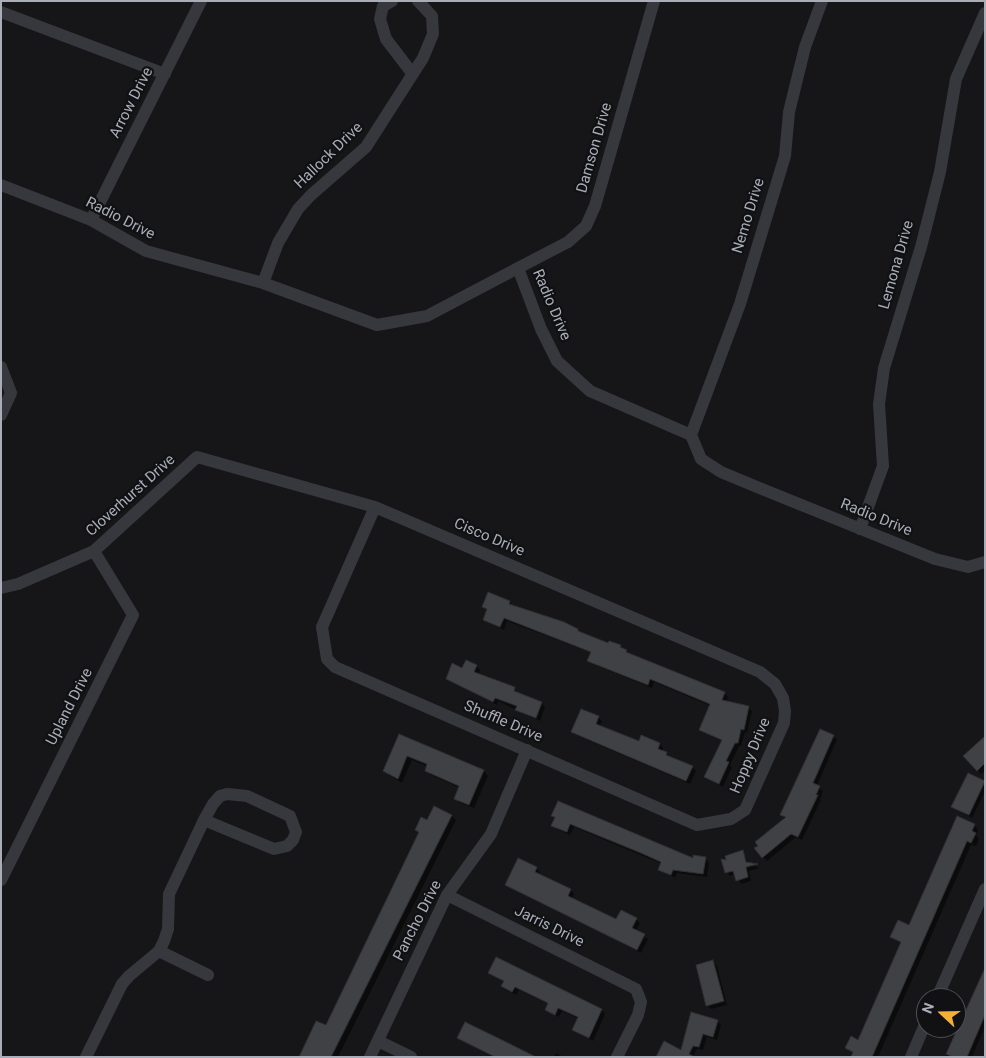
<!DOCTYPE html>
<html>
<head>
<meta charset="utf-8">
<style>
	body { margin:0 }
	#map { position:relative; width:986px; height:1058px; overflow:hidden; background:#161618; font-family:Roboto,sans-serif }
	canvas { display:block }
	.frame { position:absolute; inset:0; border:2px solid #a8adb8; pointer-events:none }
	.north { position:absolute; left:916px; top:988px; width:50px; height:50px; box-sizing:border-box; background:#111113; border:1px solid #4d4f55; border-radius:50%; rotate:291deg; font-size:14px; font-weight:700; line-height:20px; text-align:center; color:#a8adb8 }
	.north::after { content:''; display:block; margin:auto; width:18px; height:22px; background:#f2b134; clip-path:polygon(50% 0,100% 100%,50% 72%,0 100%) }
</style>
</head>
<body>
<div id="map">
<canvas width="986" height="1058"></canvas>
<div class="frame"></div>
<div class="north">N</div>
</div>
<script>
const context = document.querySelector('canvas').getContext('2d');
context.lineJoin = 'round';
function fill(path, color) {
  context.fillStyle = color;
  context.fill(path, 'evenodd');
}
function poly(rows) {
  const path = new Path2D();
  for (const r of rows) {
    path.moveTo(r[0], r[1]);
    for (let i = 2; i < r.length; i += 2) path.lineTo(r[i], r[i + 1]);
  }
  return path;
}
function trace(path, color, width, dash) {
  context.strokeStyle = color;
  context.lineWidth = width;
  context.lineCap = dash ? 'butt' : 'round';
  context.setLineDash(dash || []);
  context.stroke(path);
}
function write(font, color, halo, rows, align = 'center') {
  context.font = font + ' Roboto,sans-serif';
  context.lineWidth = 4.5;
  context.setLineDash([]);
  context.textBaseline = 'middle';
  context.strokeStyle = halo;
  context.fillStyle = color;
  for (const [text, x, y, turn = 0] of rows) {
    context.save();
    context.translate(x, y);
    context.rotate((+turn || 0) * Math.PI / 180);
    context.textAlign = isNaN(turn) ? turn : align;
    if (halo) context.strokeText(text, 0, 0);
    context.fillText(text, 0, 0);
    context.restore();
  }
}
const shadow = poly([
	[510,602,513,607,578,630,581,634,609,644,610,642,620,646,631,655,724,693,728,697,726,702,749,708,752,711,747,733,745,732,741,746,739,746,730,765,732,767,723,787,705,777,722,741,701,730,711,706,654,682,652,688,593,664,589,661,592,653,507,621,504,630,484,620,488,611,483,606],
	[476,666,480,670,478,675,514,689,517,694,542,703,545,707,540,721,498,701,497,705,447,679,463,670],
	[598,717,602,721,600,726,640,742,642,737,660,744,663,748,662,752,692,767,696,771,690,784,576,735,572,732],
	[821,730,837,739,817,786,823,791,820,799,821,800,802,840,796,837,767,861,763,857,760,847,786,819,782,815],
	[400,736,484,771,488,776,474,808,460,803,455,798,460,788,431,775,427,770,427,766,412,760,402,783,389,775,384,770],
	[985,737,985,771,981,774,965,756],
	[984,782,985,792,972,818,953,807],
	[452,816,456,820,338,1057,300,1057,326,1027,420,833,417,830,428,822],
	[553,816,694,860,705,858,709,862,707,877,677,873,675,878,660,869,662,864,574,827,570,835,557,829,553,825,556,819],
	[974,825,978,830,976,835,979,839,976,846,971,845,878,1057,852,1057,853,1053,847,1048,859,1041,902,943,892,936,909,927],
	[743,852,749,864,760,868,749,871,751,881,741,884,736,874,730,876,726,872,728,861],
	[536,868,540,872,539,875,571,890,574,894,572,899,617,921,636,919,640,923,636,931,648,939,641,953,507,884],
	[496,959,602,1010,605,1014,593,1041,574,1030,579,1019,562,1011,559,1017,546,1009,549,1004,519,990,516,995,507,990,503,986,505,982,489,973],
	[713,962,717,966,727,1005,711,1009,707,1005],
	[985,970,985,1027,972,1057,946,1057],
	[717,1021,721,1025,717,1040,707,1037,703,1050,697,1049,693,1057,681,1052],
	[458,1038,533,1057,492,1057],
	[556,1053,564,1057,554,1057]
]);
const building = poly([
	[488,592,510,601,509,604,564,622,578,629,578,631,608,643,609,641,621,645,620,647,627,650,626,652,725,692,722,700,749,706,744,730,741,729,738,743,735,743,726,761,729,762,719,784,704,777,722,740,699,730,710,704,650,679,648,685,587,661,591,652,504,618,500,627,483,620,487,609,482,607,488,592],
	[466,660,477,665,474,672,515,687,514,691,542,702,536,718,515,710,517,706,495,698,493,702,446,679,452,663,462,668,466,660],
	[581,709,599,716,596,724,639,741,641,735,660,743,658,749,667,752,666,755,693,766,686,781,571,732,581,709],
	[820,729,834,735,813,783,820,786,816,795,818,795,798,837,791,834,762,858,754,848,758,846,755,842,786,817,780,815,820,729],
	[399,734,484,770,469,805,454,799,459,786,425,771,427,764,407,756,398,779,383,771,399,734],
	[985,736,985,763,977,771,963,756,985,736],
	[968,773,985,781,969,815,951,807,968,773],
	[558,801,693,858,693,855,706,857,703,874,673,870,671,875,658,870,661,862,641,853,570,824,567,832,551,826,555,817,551,816,558,801],
	[434,806,452,815,331,1057,299,1057,316,1021,326,1025,419,832,415,830,421,817,427,820,434,806],
	[957,816,975,824,972,831,976,833,971,843,967,841,872,1057,851,1057,853,1052,845,1048,851,1036,858,1040,901,942,890,937,898,920,909,925,957,816],
	[743,850,746,862,758,864,746,867,748,877,736,881,733,871,725,873,721,859,726,860,725,856,743,850],
	[518,858,537,867,535,872,571,889,568,896,616,919,621,910,637,918,632,928,645,934,637,950,505,885,518,858],
	[496,957,602,1009,589,1038,572,1030,578,1017,558,1008,555,1015,545,1010,548,1003,515,987,512,992,501,986,504,981,488,973,496,957],
	[713,960,724,1001,706,1006,696,965,713,960],
	[985,968,985,1015,967,1057,953,1057,946,1054,985,968],
	[691,1012,718,1020,713,1037,703,1034,699,1047,693,1046,689,1054,695,1057,656,1057,664,1041,681,1050,691,1012],
	[465,1022,504,1041,536,1057,495,1057,457,1038,465,1022]
]);
const minor = poly([
	[392,1,383,6,380,19,386,39,412,73],
	[1,12,165,74],
	[1,185,91,220,146,251,263,283,377,325,427,316,518,268,541,329,557,361,590,391,691,435,701,459,721,472,757,487,935,559,968,567,985,562],
	[91,220,201,1],
	[518,268,568,242,586,226,595,206,654,1],
	[263,283,278,243,298,209,311,195,366,147,423,58,433,34,432,16,418,1],
	[1,367,11,393,1,415],
	[691,435,740,304,785,156,789,112,805,47,822,1],
	[860,529,883,466,879,404,884,368,921,247,940,172,956,79,985,13],
	[1,588,18,584,94,551,197,457,375,507,760,672,775,684,783,698,785,711,784,723,745,810,731,819,697,825,335,667,327,659,322,627,375,507],
	[227,794,247,796,290,816,296,832,293,840,287,846,274,849,204,820,213,804,220,796,227,794],
	[1,880,133,615,94,551],
	[447,895,636,989,641,1002,638,1015,617,1057],
	[159,951,208,975],
	[937,998,985,889],
	[378,1041,411,1057],
	[86,1057,122,984,129,976,159,951,164,941,168,929,169,894,204,820],
	[370,1057,447,895,491,834,527,750],
	[911,1057,926,1022]
]);
const streetNames = [
	["Arrow Drive",132,103,-63],
	["Damson Drive",595,148,-74],
	["Hallock Drive",329,156,-44],
	["Nemo Drive",749,216,-73],
	["Radio Drive",120,219,27],
	["Lemona Drive",897,265,-74],
	["Radio Drive",551,305,67],
	["Cloverhurst Drive",131,496,-42],
	["Radio Drive",876,518,22],
	["Cisco Drive",489,538,23],
	["Upland Drive",70,707,-63],
	["Shuffle Drive",503,722,23],
	["Hoppy Drive",751,756,-67],
	["Pancho Drive",418,921,-63],
	["Jarris Drive",549,927,26]
];
fill(shadow, '#0007');
fill(building, '#404145');
trace(building, '#303034', 1);
trace(minor, '#37383d', 12);
write('15px', '#a8adb8', '#111113', streetNames);
</script>
</body>
</html>
